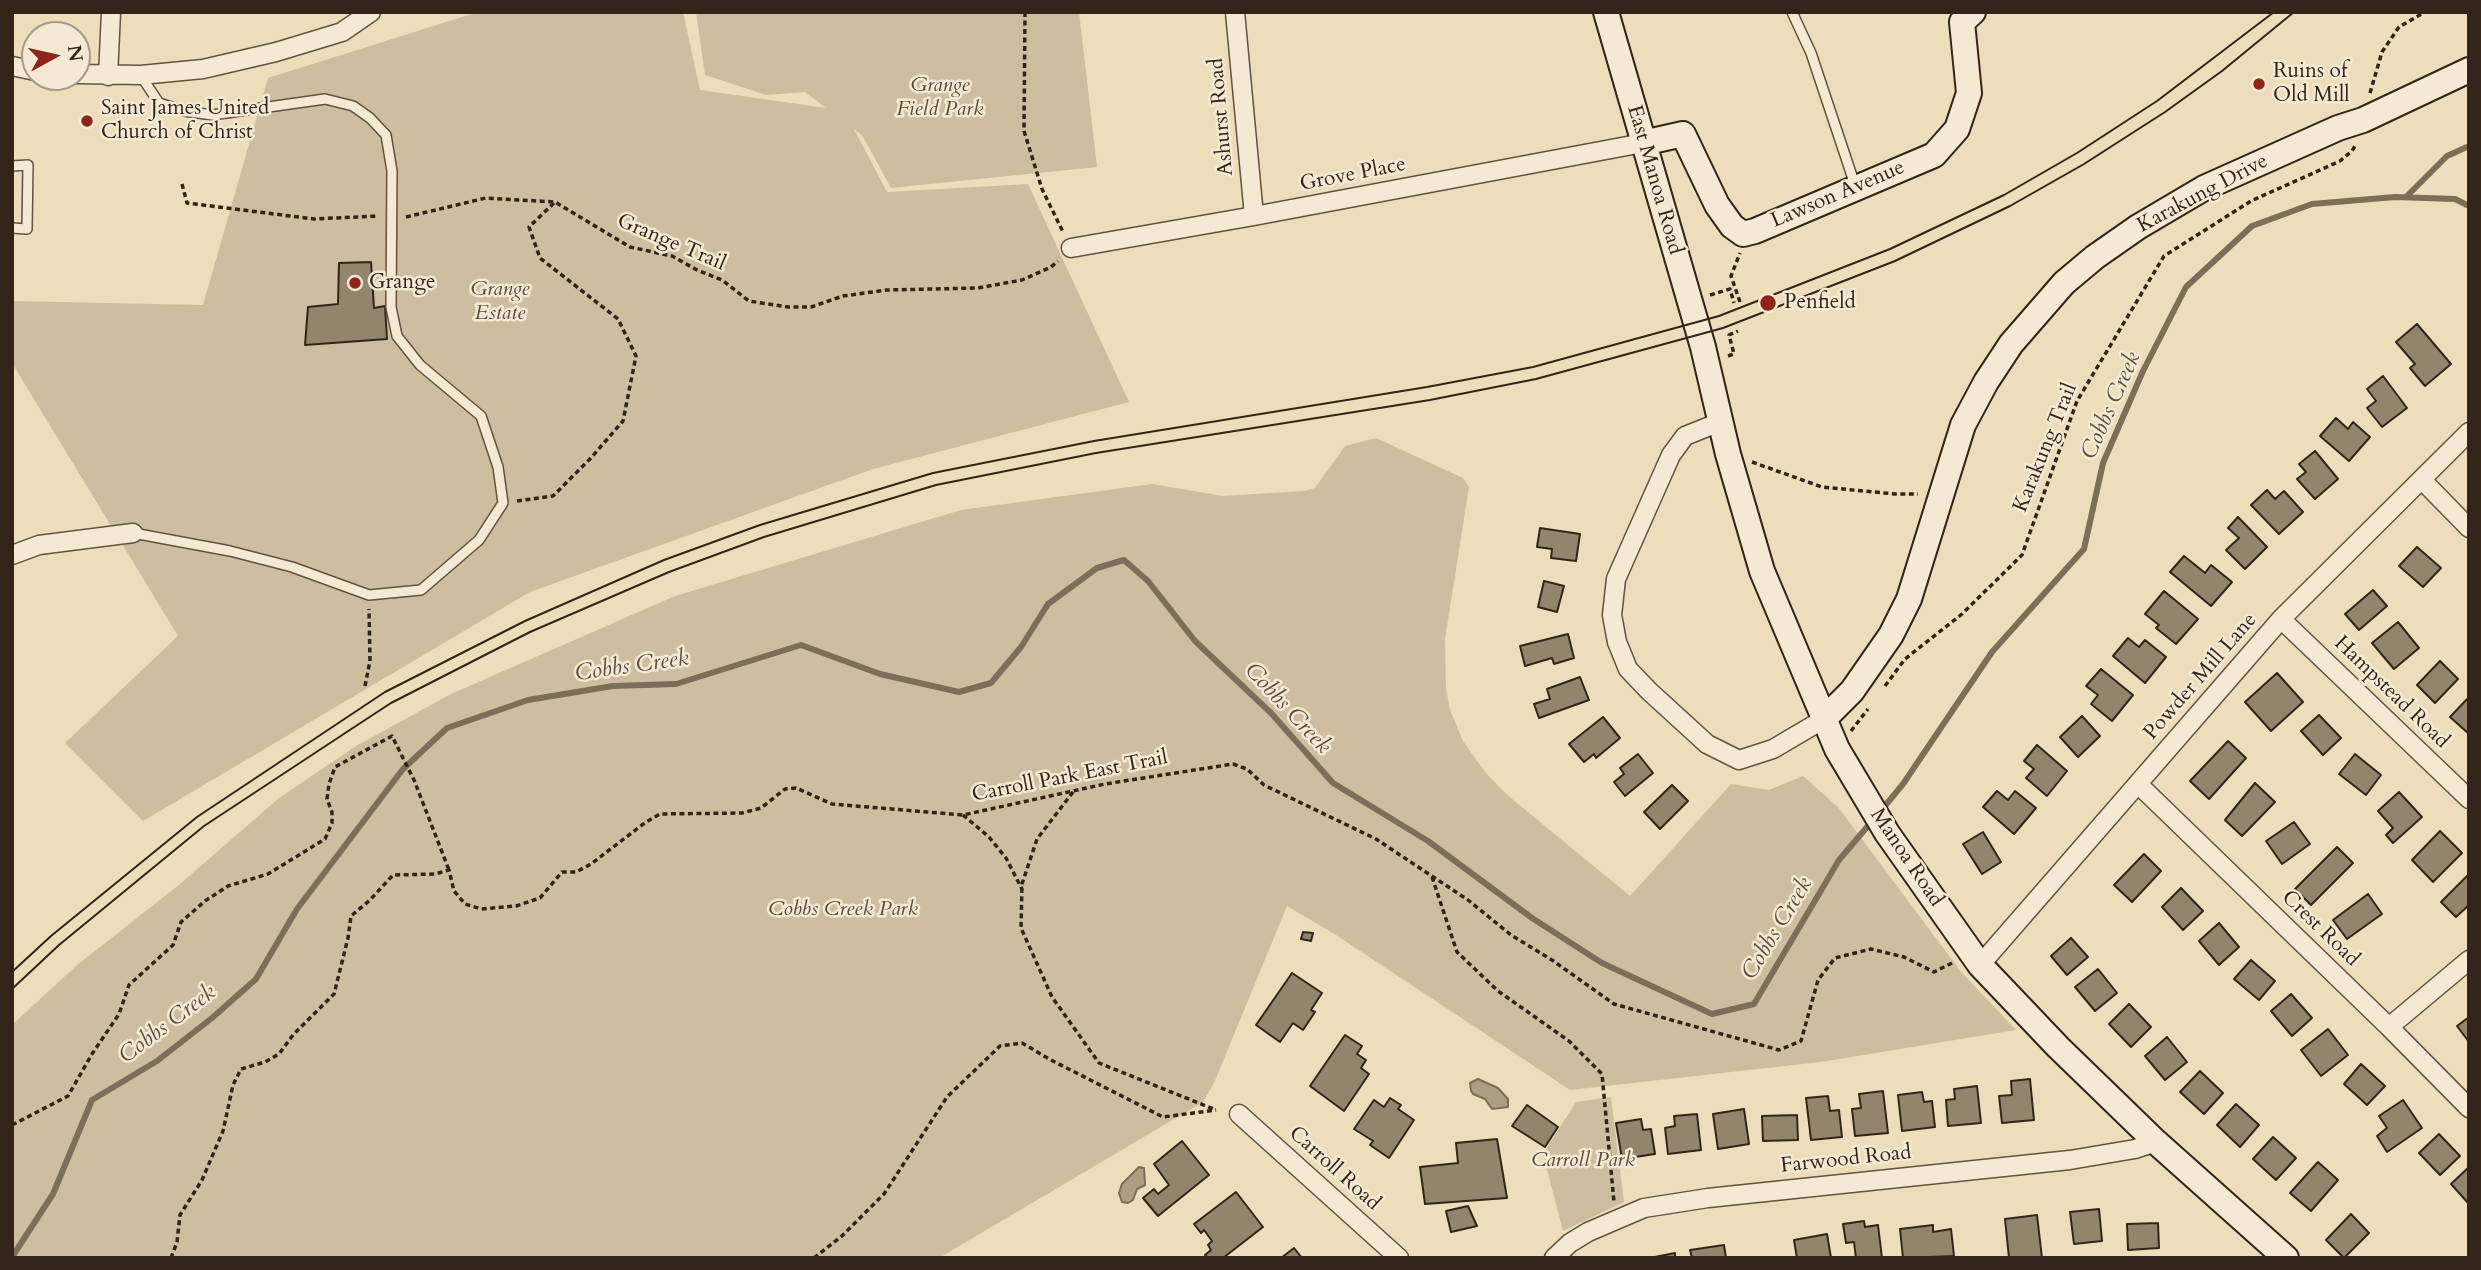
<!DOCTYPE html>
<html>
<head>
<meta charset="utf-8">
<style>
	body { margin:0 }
	#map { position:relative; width:2481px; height:1270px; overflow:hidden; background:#eeddba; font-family:Cardo,serif }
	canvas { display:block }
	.frame { position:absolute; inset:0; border:14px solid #312519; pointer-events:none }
	.north { position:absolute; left:21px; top:21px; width:70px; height:70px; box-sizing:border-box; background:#f4e9d2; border:2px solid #a69b88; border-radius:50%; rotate:82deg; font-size:19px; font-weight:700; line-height:28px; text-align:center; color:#312519 }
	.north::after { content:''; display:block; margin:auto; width:24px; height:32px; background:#8f2418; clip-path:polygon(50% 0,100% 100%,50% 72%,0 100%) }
</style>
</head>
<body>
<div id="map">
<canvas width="2481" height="1270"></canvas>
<div class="frame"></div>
<div class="north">N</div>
</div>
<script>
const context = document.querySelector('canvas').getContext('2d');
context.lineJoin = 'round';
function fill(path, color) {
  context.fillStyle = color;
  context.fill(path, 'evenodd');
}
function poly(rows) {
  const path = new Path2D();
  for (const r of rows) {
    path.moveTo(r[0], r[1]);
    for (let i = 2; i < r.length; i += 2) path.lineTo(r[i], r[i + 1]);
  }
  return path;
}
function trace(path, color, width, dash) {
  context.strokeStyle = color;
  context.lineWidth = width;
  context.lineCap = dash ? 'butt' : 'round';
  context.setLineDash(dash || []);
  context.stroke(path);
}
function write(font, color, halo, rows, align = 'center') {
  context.font = font + ' Cardo,serif';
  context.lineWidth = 5;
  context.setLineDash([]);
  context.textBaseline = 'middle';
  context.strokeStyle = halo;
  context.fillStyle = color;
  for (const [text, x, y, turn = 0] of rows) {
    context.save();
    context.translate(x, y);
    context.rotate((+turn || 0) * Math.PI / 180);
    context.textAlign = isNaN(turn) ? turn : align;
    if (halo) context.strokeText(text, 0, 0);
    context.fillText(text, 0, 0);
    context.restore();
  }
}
const green = poly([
	[478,12,683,12,700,90,826,108,805,92,766,95,705,75,696,12,1079,12,1097,167,891,188,862,135,854,129,887,192,1028,184,1129,402,873,469,530,592,143,821,65,743,178,636,12,363,12,301,203,305,268,78],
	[1376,438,1463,478,1469,487,1445,639,1446,688,1450,710,1463,741,1485,772,1506,794,1630,896,1731,784,1769,790,1803,776,1838,807,1962,973,2016,1030,1821,1062,1570,1090,1333,933,1287,906,1214,1083,1203,1102,939,1258,12,1258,12,1025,76,966,180,884,279,798,356,746,451,694,675,596,961,510,1152,484,1223,496,1304,491,1315,488,1345,446],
	[1611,1097,1624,1202,1563,1231,1543,1154,1576,1102]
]);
const water = poly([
	[1478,1079,1498,1088,1508,1099,1508,1107,1492,1109,1485,1099,1473,1094,1471,1091,1470,1083,1478,1079],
	[1139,1167,1144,1168,1145,1185,1137,1189,1133,1200,1128,1203,1122,1202,1119,1193,1122,1184,1139,1167]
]);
const stream = poly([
	[2406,197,2447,156,2469,146],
	[1880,812,1903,784,1992,652,2084,549,2103,463,2143,371,2186,287,2252,226,2312,204,2395,197,2455,199,2469,206],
	[12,1257,53,1194,92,1100,157,1061,212,1018,256,979,297,909,403,769,447,728,528,700,613,686,676,684,801,645,880,674,959,692,991,683,1021,647,1048,604,1097,568,1124,560,1148,581,1195,641,1271,713,1333,783,1428,841,1532,918,1602,963,1712,1014,1754,1004,1839,860,1873,820]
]);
const building = poly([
	[371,262,374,308,385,306,387,339,305,345,308,307,338,304,339,263,371,262],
	[2417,324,2451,364,2425,386,2410,368,2415,364,2396,342,2417,324],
	[2383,376,2407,408,2382,427,2367,408,2376,401,2367,389,2383,376],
	[2336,418,2348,429,2353,422,2370,437,2349,461,2320,436,2336,418],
	[2315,451,2338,479,2315,499,2297,479,2306,472,2299,464,2315,451],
	[2267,490,2275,499,2284,491,2303,512,2279,534,2251,505,2267,490],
	[2238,517,2267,547,2245,569,2226,550,2239,538,2228,528,2238,517],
	[1540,528,1580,534,1576,561,1551,558,1552,549,1537,547,1540,528],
	[2417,547,2441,568,2423,587,2399,566,2417,547],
	[2184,556,2205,573,2211,565,2232,582,2211,606,2170,572,2184,556],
	[1544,581,1564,586,1557,612,1538,607,1544,581],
	[2373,590,2387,606,2359,630,2345,614,2373,590],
	[2164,591,2198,619,2176,644,2156,628,2159,625,2145,614,2164,591],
	[2398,622,2419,648,2394,669,2372,643,2398,622],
	[1568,634,1574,658,1554,664,1552,658,1525,666,1520,646,1568,634],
	[2128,638,2139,647,2145,640,2166,657,2145,683,2113,656,2128,638],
	[2440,661,2458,679,2435,703,2417,685,2440,661],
	[2101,669,2133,695,2112,721,2091,704,2098,695,2086,686,2101,669],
	[2277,673,2303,702,2271,731,2245,702,2277,673],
	[1580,677,1589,700,1539,718,1534,704,1550,699,1547,689,1580,677],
	[2469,697,2469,734,2450,717,2469,697],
	[2319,715,2341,738,2323,755,2301,731,2319,715],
	[2082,716,2100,736,2078,757,2060,737,2082,716],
	[1603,717,1620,738,1596,758,1594,754,1584,762,1569,744,1603,717],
	[2228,741,2246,758,2209,799,2190,781,2228,741],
	[2037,745,2067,771,2047,796,2026,778,2034,769,2024,761,2037,745],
	[1638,754,1653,773,1625,796,1614,782,1624,774,1620,768,1638,754],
	[2355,754,2381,775,2366,795,2339,774,2355,754],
	[2255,783,2275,802,2242,836,2225,820,2255,783],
	[1672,785,1688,801,1660,829,1644,812,1672,785],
	[1997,791,2008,800,2015,791,2036,808,2014,834,1983,807,1997,791],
	[2399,792,2422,817,2393,843,2386,835,2393,828,2378,811,2399,792],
	[2294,822,2310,844,2282,864,2266,841,2294,822],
	[2440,831,2462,853,2433,882,2412,860,2440,831],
	[1983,832,2001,862,1982,874,1963,844,1983,832],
	[2337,847,2353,863,2311,905,2295,889,2337,847],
	[2144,854,2161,871,2132,902,2114,885,2144,854],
	[2469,874,2469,905,2456,917,2441,902,2469,874],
	[2181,888,2203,911,2183,930,2162,907,2181,888],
	[2368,894,2382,914,2347,939,2333,920,2368,894],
	[2219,923,2239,947,2219,965,2199,941,2219,923],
	[1303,932,1313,933,1311,941,1301,939,1303,932],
	[2071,938,2088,957,2067,975,2051,956,2071,938],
	[2251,960,2275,981,2259,1000,2234,979,2251,960],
	[2098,969,2117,993,2095,1011,2075,987,2098,969],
	[1292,973,1322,993,1311,1010,1315,1012,1303,1030,1293,1023,1280,1042,1256,1025,1292,973],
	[2291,994,2312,1018,2292,1036,2271,1011,2291,994],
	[2129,1004,2151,1027,2131,1047,2109,1024,2129,1004],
	[2469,1017,2469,1042,2457,1026,2469,1017],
	[2328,1029,2348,1055,2321,1076,2301,1050,2328,1029],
	[1345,1035,1362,1046,1357,1054,1366,1060,1361,1068,1369,1074,1344,1111,1310,1086,1345,1035],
	[2167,1037,2187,1062,2165,1080,2145,1056,2167,1037],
	[2361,1064,2385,1086,2367,1105,2344,1084,2361,1064],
	[2200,1071,2223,1093,2204,1114,2180,1092,2200,1071],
	[2030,1079,2034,1120,2002,1123,1999,1096,2012,1095,2011,1081,2030,1079],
	[1977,1086,1981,1123,1948,1126,1946,1100,1955,1099,1954,1089,1977,1086],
	[1883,1091,1888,1133,1855,1136,1852,1109,1861,1108,1859,1094,1883,1091],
	[1922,1092,1924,1102,1932,1101,1935,1127,1902,1131,1898,1095,1922,1092],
	[1828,1096,1830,1111,1839,1110,1842,1137,1811,1140,1806,1098,1828,1096],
	[1390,1098,1401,1105,1398,1109,1414,1120,1389,1158,1370,1145,1373,1141,1354,1129,1374,1100,1384,1107,1390,1098],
	[2403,1100,2422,1128,2387,1152,2377,1136,2387,1128,2379,1116,2403,1100],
	[2236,1104,2259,1125,2240,1147,2217,1125,2236,1104],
	[1527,1105,1558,1127,1545,1147,1512,1126,1527,1105],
	[1744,1109,1749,1144,1718,1149,1713,1114,1744,1109],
	[1697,1114,1701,1150,1668,1154,1665,1128,1675,1126,1674,1116,1697,1114],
	[1797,1115,1798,1140,1763,1141,1762,1116,1797,1115],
	[1641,1119,1643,1130,1651,1129,1655,1154,1622,1159,1616,1123,1641,1119],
	[2439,1134,2460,1156,2440,1175,2419,1153,2439,1134],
	[2273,1137,2296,1158,2276,1180,2253,1159,2273,1137],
	[1497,1139,1507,1198,1425,1204,1420,1167,1458,1163,1456,1143,1497,1139],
	[1182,1141,1209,1175,1158,1216,1143,1198,1154,1189,1158,1194,1169,1185,1154,1164,1182,1141],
	[2318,1162,2338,1180,2311,1211,2290,1193,2318,1162],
	[2469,1167,2469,1204,2451,1184,2469,1167],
	[1236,1192,1263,1227,1223,1258,1208,1258,1205,1255,1211,1250,1208,1245,1212,1241,1204,1230,1201,1233,1194,1224,1236,1192],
	[1468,1206,1477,1226,1451,1232,1446,1211,1468,1206],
	[2099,1209,2102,1241,2074,1244,2070,1212,2099,1209],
	[2351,1214,2369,1233,2344,1258,2326,1240,2351,1214],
	[2037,1215,2042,1258,2009,1258,2005,1219,2037,1215],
	[1864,1221,1865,1227,1878,1225,1882,1258,1856,1258,1854,1242,1846,1243,1843,1224,1864,1221],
	[2158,1223,2159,1248,2128,1250,2127,1224,2158,1223],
	[1933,1225,1933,1232,1951,1229,1954,1256,1903,1258,1900,1229,1933,1225],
	[1827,1234,1831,1258,1797,1258,1794,1240,1827,1234],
	[1724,1245,1726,1258,1692,1258,1690,1250,1724,1245],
	[1294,1248,1302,1258,1281,1258,1294,1248],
	[1675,1253,1675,1258,1650,1258,1675,1253]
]);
const path = poly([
	[1025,12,1024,131,1042,189,1063,232],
	[2370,93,2382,52,2399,27,2425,12],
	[182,184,187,203,314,219,378,216],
	[406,217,486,198,555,202,630,247,672,256,697,270,722,280,749,301,788,307,811,307,843,296,887,290,978,288,1022,280,1051,267,1058,261],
	[1710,295,1730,289,1734,303],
	[1740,302,1731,276,1740,253],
	[1728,356,1734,354,1729,335,1738,331],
	[1752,462,1822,487,1895,494,1918,494],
	[517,501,553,496,590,459,623,421,636,356,618,319,540,258,529,227,555,202],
	[365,686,370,661,369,609],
	[1885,686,1905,659,1962,614,2022,555,2077,401,2164,256,2251,201,2340,161,2352,151,2355,146],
	[1851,731,1868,709],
	[1073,792,1037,839,1022,884,1021,928,1052,997,1099,1063,1216,1110],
	[963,815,989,837,1006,858,1022,889],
	[1432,877,1457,952,1498,991,1569,1041,1602,1074,1614,1202],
	[12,1125,68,1096,92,1054,119,1014,129,985,173,945,181,922,205,901,228,886,268,874,325,839,332,823,332,812,327,799,329,784,335,767,392,736,414,780,449,870],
	[171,1258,177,1242,180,1215,202,1180,223,1131,233,1085,241,1069,265,1062,279,1054,293,1035,334,994,348,938,351,916,370,900,393,875,435,874,449,870,454,891,465,904,481,909,516,906,540,898,562,872,576,872,591,864,646,822,660,814,742,813,761,808,785,789,796,788,832,804,963,815,1105,784,1233,764,1247,769,1264,785,1376,839,1468,900,1511,935,1552,960,1614,1004,1779,1050,1801,1041,1818,980,1835,958,1871,949,1904,957,1934,972,1952,963],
	[814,1258,842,1236,884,1194,947,1097,1000,1046,1022,1043,1051,1060,1163,1117,1216,1110]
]);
const lane = poly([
	[1792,12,1811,53,1855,185],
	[12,166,28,165,27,229,12,228],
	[133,533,230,551,292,567,369,595,421,590,479,540,503,503,498,467,481,416,420,365,397,336,391,307,392,171,386,135,370,118,353,106,325,99,212,115,184,111,159,103,141,76]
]);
const street = poly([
	[1235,12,1254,216],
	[12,66,35,71],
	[77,74,141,75,203,69,276,52,342,32,371,12],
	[108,76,111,12],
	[1071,248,1254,216,1643,143],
	[1720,422,1685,436,1671,455,1616,579,1612,615,1617,642,1628,669,1649,691,1707,744,1739,760,1773,749,1824,719],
	[2422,480,2469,528],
	[12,555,39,545,133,533],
	[2281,619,2469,799],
	[2139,785,2389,1027,2469,1108],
	[1980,965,2281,619,2469,432],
	[2389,1027,2469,960],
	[1239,1114,1399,1258],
	[1554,1258,1570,1243,1588,1232,1644,1208,1708,1198,2070,1160,2135,1149,2156,1142]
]);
const secondary = poly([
	[1606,12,1703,347,1728,454,1762,571,1837,749,1887,833,1980,965,2058,1047,2156,1142,2286,1258],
	[1643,143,1683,134,1717,205,1732,226,1743,234,1755,231,1934,155,1957,129,1969,93,1962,22,1973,12],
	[1824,719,1852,691,1891,635,1909,599,1963,425,1986,382,2011,344,2064,283,2095,257,2138,227,2204,188,2338,128,2363,120,2469,70]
]);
const tram = poly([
	[12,972,51,936,197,817,385,692,525,621,664,560,760,525,933,473,1094,441,1427,387,1533,367,1719,316,1890,249,2004,195,2077,153,2157,101,2274,12],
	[12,989,59,945,204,826,365,720,391,703,530,632,669,572,764,537,936,485,1096,453,1430,400,1536,379,1723,328,1895,261,2010,206,2084,164,2165,112,2222,71,2294,12]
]);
const markers = [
	[2259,84,7,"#8f2418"],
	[87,121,7,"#8f2418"],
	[355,283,7,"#8f2418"],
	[1768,303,9,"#8f2418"]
];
const poiNames = [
	["Ruins of",2273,72],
	["Old Mill",2273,96],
	["Saint James United",101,109],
	["Church of Christ",101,133],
	["Grange",369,283],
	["Penfield",1784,303]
];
const parkNames = [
	["Grange",940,86],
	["Field Park",940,110],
	["Grange",500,290],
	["Estate",500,314],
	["Cobbs Creek Park",843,910],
	["Carroll Park",1583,1161]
];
const streetNames = [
	["Ashurst Road",1222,117,-95],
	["Grove Place",1353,175,-11],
	["East Manoa Road",1654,180,74],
	["Karakung Drive",2203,194,-28],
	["Lawson Avenue",1838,195,-23],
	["Grange Trail",671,243,23],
	["Karakung Trail",2046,448,-68],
	["Powder Mill Lane",2201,677,-49],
	["Hampstead Road",2391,693,44],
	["Carroll Park East Trail",1070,777,-11],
	["Manoa Road",1906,858,56],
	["Crest Road",2320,929,44],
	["Farwood Road",1846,1160,-6],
	["Carroll Road",1334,1169,42]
];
const waterNames = [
	["Cobbs Creek",2112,406,-66],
	["Cobbs Creek",632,667,-8],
	["Cobbs Creek",1287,709,47],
	["Cobbs Creek",1778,929,-59],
	["Cobbs Creek",168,1025,-37]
];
fill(green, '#cebe9f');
fill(water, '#ae9e83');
trace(water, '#7c6e59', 2);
trace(stream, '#7c6e59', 6);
fill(building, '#93856d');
trace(building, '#312519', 2);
trace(lane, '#605341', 12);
trace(street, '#605341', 21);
trace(secondary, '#312519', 28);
trace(path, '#312519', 3.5, [5, 3.5]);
trace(lane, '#f4e9d2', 9);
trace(street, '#f4e9d2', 18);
trace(secondary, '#f4e9d2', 24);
trace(tram, '#312519', 2);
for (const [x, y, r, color] of markers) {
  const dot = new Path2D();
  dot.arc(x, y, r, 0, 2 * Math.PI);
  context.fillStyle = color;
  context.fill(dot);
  trace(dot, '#f4e9d2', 2.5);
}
write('21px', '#312519', '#f4e9d2', poiNames, 'left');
write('italic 21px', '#584b3a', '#f4e9d2', parkNames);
write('21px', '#312519', '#f4e9d2', streetNames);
write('italic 23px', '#5d4f3e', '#f4e9d2', waterNames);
</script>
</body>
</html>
